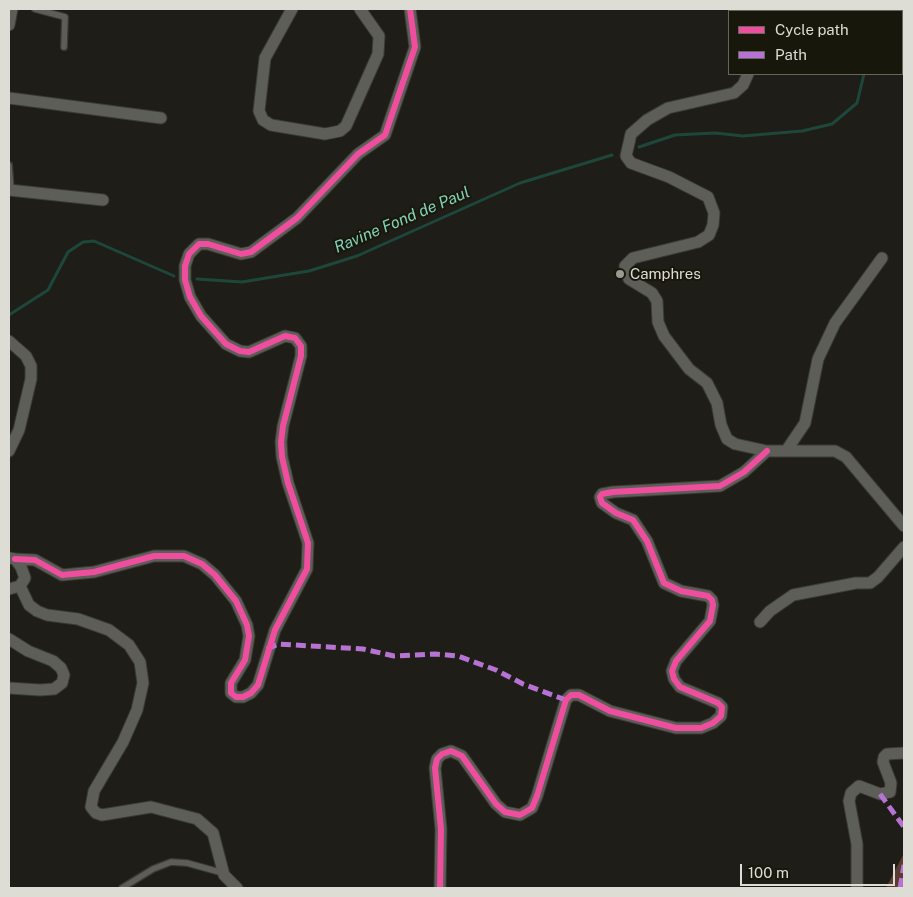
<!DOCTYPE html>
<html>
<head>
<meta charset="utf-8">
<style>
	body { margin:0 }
	#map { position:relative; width:913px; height:897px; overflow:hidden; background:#1e1d17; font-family:"Public Sans",sans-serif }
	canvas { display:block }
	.frame { position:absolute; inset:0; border:10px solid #deddd5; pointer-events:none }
	.legend { position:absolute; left:728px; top:10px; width:175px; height:65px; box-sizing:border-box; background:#18170b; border:1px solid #67665c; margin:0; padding:6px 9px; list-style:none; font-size:15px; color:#deddd5 }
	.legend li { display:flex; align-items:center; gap:10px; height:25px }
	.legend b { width:25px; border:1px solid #67665c }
	.scale { position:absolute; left:740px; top:864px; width:155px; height:22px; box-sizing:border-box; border:2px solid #deddd5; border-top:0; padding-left:6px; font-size:15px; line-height:18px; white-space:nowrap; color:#deddd5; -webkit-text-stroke:4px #18170b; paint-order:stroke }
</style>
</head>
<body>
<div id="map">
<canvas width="913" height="897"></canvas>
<div class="frame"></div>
<ul class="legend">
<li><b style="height:6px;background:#ef4d9e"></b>Cycle path</li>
<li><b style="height:6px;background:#b673d3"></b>Path</li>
</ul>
<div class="scale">100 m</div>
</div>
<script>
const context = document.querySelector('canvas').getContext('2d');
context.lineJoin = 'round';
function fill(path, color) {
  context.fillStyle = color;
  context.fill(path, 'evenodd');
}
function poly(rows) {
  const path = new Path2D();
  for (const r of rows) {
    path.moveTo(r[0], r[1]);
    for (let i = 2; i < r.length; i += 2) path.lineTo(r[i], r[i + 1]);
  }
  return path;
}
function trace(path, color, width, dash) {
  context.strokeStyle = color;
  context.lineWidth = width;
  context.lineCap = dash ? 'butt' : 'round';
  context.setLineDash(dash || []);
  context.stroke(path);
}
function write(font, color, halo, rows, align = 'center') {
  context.font = font + ' "Public Sans",sans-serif';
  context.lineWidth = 4;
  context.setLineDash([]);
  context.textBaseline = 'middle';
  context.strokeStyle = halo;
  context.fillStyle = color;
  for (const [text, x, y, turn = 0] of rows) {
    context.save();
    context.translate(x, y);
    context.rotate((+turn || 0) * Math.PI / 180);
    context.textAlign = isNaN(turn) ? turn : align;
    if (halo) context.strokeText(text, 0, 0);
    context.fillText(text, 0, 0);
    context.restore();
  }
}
const forest = poly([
	[904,853,904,888,886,888]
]);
const stream = poly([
	[902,40,904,38],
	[639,147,675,135,715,133,743,136,802,131,832,124,857,103,864,74],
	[197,279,242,282,309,271,357,256,520,183,612,155],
	[9,315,48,290,68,252,83,242,94,241,174,276]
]);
const service = poly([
	[35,9,65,17,64,47],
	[9,165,11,190],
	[122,888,153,869,171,862,187,863,223,873]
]);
const minor = poly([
	[292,9,265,58,259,111,263,120,271,125,325,134,340,131,346,126,378,54,379,36,360,9],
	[756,11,756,9],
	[9,25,12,9],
	[748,74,743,85,734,93,668,108,647,120,631,134,626,156,631,163,669,177,708,197,714,213,713,225,709,235,698,242,633,258,625,266,626,273,629,279,652,293,657,301,658,322,664,336,689,369,707,383,717,403,721,425,727,439,735,444,767,451,835,451,846,457,904,526],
	[9,98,161,118],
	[9,190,103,200],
	[9,341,26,356,31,366,31,379,19,430,9,451],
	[786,451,805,423,818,359,835,323,882,258],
	[15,559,35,560,62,575,94,572,154,556,184,556,202,564,215,575,236,601,247,625,249,636,245,660,231,683,231,693,236,697,243,697,251,693,258,685,275,630,307,569,308,543,288,483,282,457,281,442,283,426,301,356,301,346,295,338,285,336,249,352,240,351,226,344,201,316,190,297,185,280,185,266,189,254,199,244,208,244,241,254,251,252,297,218,358,154,385,135,415,47,410,9],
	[20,586,29,605,37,611,47,615,78,619,109,630,129,645,140,662,143,683,137,710,123,742,94,791,91,807,96,813,102,815,151,807,197,819,213,833,224,875,237,888],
	[9,589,20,586,25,578,21,567,15,559,10,558],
	[760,622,770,611,793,595,856,583,870,583,878,577,904,547],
	[9,639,28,651,53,661,61,668,64,675,62,683,54,689,40,690,9,688],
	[440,888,441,829,435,768,437,759,442,754,451,751,462,756,496,804,505,812,520,815,532,808,537,796,566,700,571,695,579,695,610,711,676,728,701,728,713,723,721,716,722,707,718,703,680,687,674,679,672,671,676,661,710,621,713,605,712,600,708,596,681,591,664,583,647,541,633,520,616,513,602,503,600,497,602,494,613,492,720,486,744,472,767,451],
	[857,888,857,844,849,801,851,793,859,786,880,794,890,792,891,783,883,762,884,757,887,754,904,753]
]);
const quiet = poly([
	[267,649,278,644,363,649,394,656,435,654,458,656,496,670,523,684,566,700],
	[880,794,904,827],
	[900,888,904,865]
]);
const cycleway = poly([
	[15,559,35,560,62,575,94,572,154,556,184,556,202,564,215,575,236,601,247,625,249,636,245,660,231,683,231,693,236,697,243,697,251,693,258,685,275,630,307,569,308,543,288,483,282,457,281,442,283,426,301,356,301,346,295,338,285,336,249,352,240,351,226,344,201,316,190,297,185,280,185,266,189,254,199,244,208,244,241,254,251,252,297,218,358,154,385,135,415,47,410,9],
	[440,888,441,829,435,768,437,759,442,754,451,751,462,756,496,804,505,812,520,815,532,808,537,796,566,700,571,695,579,695,610,711,676,728,701,728,713,723,721,716,722,707,718,703,680,687,674,679,672,671,676,661,710,621,713,605,712,600,708,596,681,591,664,583,647,541,633,520,616,513,602,503,600,497,602,494,613,492,720,486,744,472,767,451]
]);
const markers = [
	[620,274,5,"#9b9a92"]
];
const poiNames = [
	["Camphres",630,274]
];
const waterNames = [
	["Ravine Fond de Paul",402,220,-23]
];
fill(forest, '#5a3a31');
trace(stream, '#1e473b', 3);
trace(service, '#3b3a35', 8);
trace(minor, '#3b3a35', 13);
trace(service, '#5e5e58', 5.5);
trace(minor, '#5e5e58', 11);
trace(quiet, '#b673d3', 5, [10, 5]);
trace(cycleway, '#ef4d9e', 6);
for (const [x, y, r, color] of markers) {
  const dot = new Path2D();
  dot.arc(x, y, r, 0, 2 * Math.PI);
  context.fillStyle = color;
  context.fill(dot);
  trace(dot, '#18170b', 2);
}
write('15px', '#deddd5', '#18170b', poiNames, 'left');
write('italic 16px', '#84d1ba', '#18170b', waterNames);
</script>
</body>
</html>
